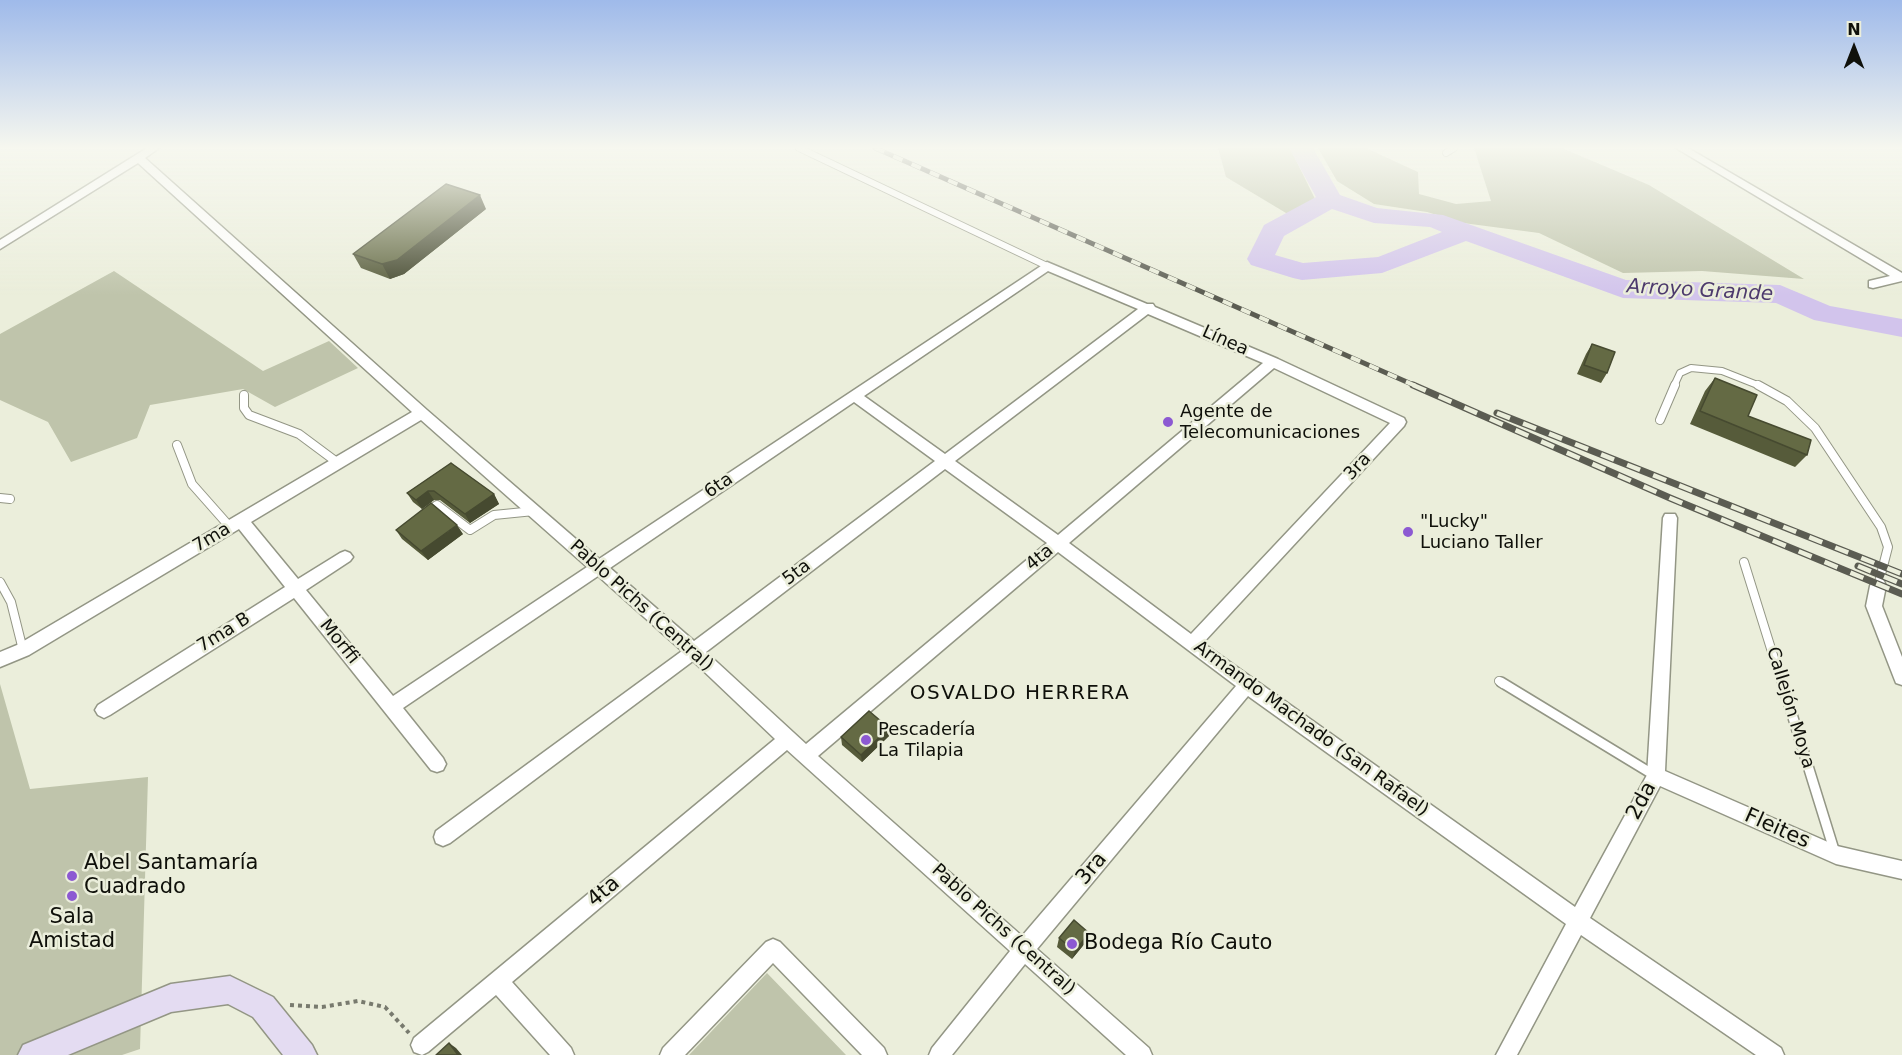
<!DOCTYPE html>
<html>
<head>
<meta charset="utf-8">
<style>
	body { margin:0 }
	#map { position:relative; width:1902px; height:1055px; overflow:hidden; background:#ebeedb; font-family:"DejaVu Sans",sans-serif }
	canvas { display:block }
	.north { position:absolute; left:1824px; top:18px; width:60px; height:60px; -webkit-text-stroke:4px #ebeedb; paint-order:stroke; rotate:0deg; font-size:16px; font-weight:700; line-height:24px; text-align:center; color:#0f100a }
	.north::after { content:''; display:block; margin:auto; width:21px; height:27px; background:#0f100a; clip-path:polygon(50% 0,100% 100%,50% 72%,0 100%) }
</style>
</head>
<body>
<div id="map">
<canvas width="1902" height="1055"></canvas>
<div class="north">N</div>
</div>
<script>
const context = document.querySelector('canvas').getContext('2d');
context.lineJoin = 'round';
function fill(path, color) {
  context.fillStyle = color;
  context.fill(path, 'evenodd');
}
function poly(rows) {
  const path = new Path2D();
  for (const r of rows) {
    path.moveTo(r[0], r[1]);
    for (let i = 2; i < r.length; i += 2) path.lineTo(r[i], r[i + 1]);
  }
  return path;
}
function trace(path, color, width, dash) {
  context.strokeStyle = color;
  context.lineWidth = width;
  context.lineCap = dash ? 'butt' : 'round';
  context.setLineDash(dash || []);
  context.stroke(path);
}
function write(font, color, halo, rows, align = 'center') {
  context.font = font + ' "DejaVu Sans",sans-serif';
  context.lineWidth = 5;
  context.setLineDash([]);
  context.textBaseline = 'middle';
  context.strokeStyle = halo;
  context.fillStyle = color;
  for (const [text, x, y, turn = 0] of rows) {
    context.save();
    context.translate(x, y);
    context.rotate((+turn || 0) * Math.PI / 180);
    context.textAlign = isNaN(turn) ? turn : align;
    if (halo) context.strokeText(text, 0, 0);
    context.fillText(text, 0, 0);
    context.restore();
  }
}
const green = poly([
	[1218,148,1290,148,1316,201,1291,216,1226,177],
	[1318,148,1366,148,1418,172,1419,194,1456,204,1491,201,1474,148,1562,148,1649,185,1804,279,1702,271,1623,273,1539,233,1463,223,1427,212,1374,204,1337,181],
	[114,271,263,371,329,341,358,368,275,407,243,389,150,405,137,438,71,462,48,422,0,400,0,334],
	[0,684,30,789,148,777,140,1049,122,1055,0,1055],
	[767,973,846,1055,689,1055]
]);
const river = poly([
	[1289,148,1313,148,1340,195,1377,208,1443,215,1626,280,1780,285,1830,306,1902,319,1902,337,1814,320,1776,303,1623,298,1466,241,1382,273,1302,280,1293,278,1251,265,1247,259,1264,225,1316,197,1289,148],
	[1332,209,1374,223,1430,227,1442,232,1378,257,1303,263,1275,255,1284,236,1332,209]
]);
const path = poly([
	[290,1005,322,1007,358,1001,385,1007,409,1033]
]);
const laneFar2 = poly([
	[799,148,1047,266],
	[1446,153,1454,148],
	[1674,386,1680,373,1691,368,1722,371,1760,386]
]);
const laneFar1 = poly([
	[1758,385,1787,401,1815,428,1881,527,1888,547,1878,586],
	[244,395,244,408,249,415,299,434,338,463],
	[1660,420,1675,385],
	[177,445,192,484,230,527],
	[0,498,10,499],
	[428,512,437,505,470,530,494,515,534,511],
	[1744,562,1782,684],
	[0,582,11,602,23,650],
	[1499,681,1503,684]
]);
const lane = poly([
	[1501,682,1654,775],
	[1782,682,1835,853]
]);
const street = poly([
	[147,148,159,148,145,158,427,410,599,559,1047,262,1147,304,1153,304,1155,307,1278,359,1404,418,1406,422,1404,426,1203,643,1575,907,1647,775,1663,518,1665,514,1675,514,1677,518,1665,771,1837,846,1902,861,1902,879,1836,864,1660,786,1590,918,1781,1048,1784,1055,1756,1055,1581,935,1517,1055,1496,1055,1566,924,1248,696,1037,949,1149,1048,1152,1055,1126,1055,1025,964,952,1055,929,1055,932,1048,1010,951,787,750,512,982,571,1048,574,1055,550,1055,496,995,428,1052,422,1055,414,1052,411,1045,414,1038,775,739,693,661,450,843,443,846,436,843,434,837,436,831,682,651,598,576,403,708,443,758,446,764,443,770,437,772,431,770,294,598,110,715,104,718,98,715,95,710,98,705,285,587,239,529,29,655,0,667,0,652,17,645,412,412,138,163,0,249,0,240,147,148],
	[1048,271,1138,309,945,454,864,396,1048,271],
	[1148,314,1263,363,1058,535,955,461,1148,314],
	[1274,368,1390,423,1191,634,1069,543,1274,368],
	[854,402,935,461,694,641,610,568,854,402],
	[421,420,587,567,393,696,306,590,350,561,353,557,350,553,345,551,340,553,298,579,251,522,421,420],
	[945,469,1047,543,806,744,706,652,945,469],
	[1058,552,1236,686,1022,936,818,756,1058,552],
	[1676,148,1688,148,1902,273,1902,281,1873,288,1869,287,1869,281,1890,276,1676,148],
	[1878,580,1884,581,1886,586,1882,606,1902,657,1902,685,1896,683,1894,678,1866,606,1870,586,1872,581,1878,580],
	[773,939,780,942,884,1048,887,1055,862,1055,773,963,685,1055,660,1055,663,1048,766,942,773,939]
]);
const secondary = poly([
	[230,976,273,997,312,1045,317,1055,283,1055,253,1017,228,1004,171,1012,68,1055,18,1055,23,1045,171,984,230,976]
]);
const railFar1 = poly([
	[875,148,1416,386]
]);
const rail = poly([
	[1413,385,1670,498,1902,594],
	[1497,413,1902,574],
	[1858,566,1902,584]
]);
const wall = poly([
	[486,209,404,274,390,279,361,268,353,254],
	[1592,344,1607,373,1601,383,1577,374,1586,354],
	[1715,378,1748,416,1807,455,1795,467,1690,424,1705,391],
	[451,463,494,494,499,504,470,523,440,500,434,500,422,509,413,502,407,493],
	[396,530,463,534,428,560,402,539],
	[889,728,889,736,862,762,842,745,841,737],
	[1089,933,1086,942,1072,959,1057,947,1059,938]
]);
const shadedWall = poly([
	[480,195,486,209,404,274,390,279,382,264],
	[428,491,434,500,422,509,416,500],
	[494,494,499,504,470,523,465,514],
	[457,525,463,534,428,560,421,551],
	[889,728,889,736,862,762,861,755],
	[1089,933,1086,942,1072,959,1075,951],
	[449,1043,456,1048,462,1055,458,1055]
]);
const building = poly([
	[446,184,480,195,397,260,382,264,353,254,446,184],
	[1592,344,1615,352,1607,373,1584,365,1592,344],
	[1715,378,1757,395,1748,416,1811,440,1807,455,1700,411,1715,378],
	[451,463,494,494,465,514,434,491,428,491,416,500,407,493,451,463],
	[431,503,457,525,421,551,396,530,431,503],
	[869,711,889,728,861,755,841,737,869,711],
	[1074,920,1089,933,1075,951,1059,938,1074,920],
	[449,1043,458,1055,436,1055,449,1043]
]);
const markers = [
	[1168,422,6,"#8c59d2"],
	[1408,532,6,"#8c59d2"],
	[866,740,6,"#8c59d2"],
	[72,876,6,"#8c59d2"],
	[72,896,6,"#8c59d2"],
	[1072,944,6,"#8c59d2"]
];
const streetNames = [
	["Línea",1225,341,24],
	["3ra",1358,467,-47],
	["6ta",719,486,-34],
	["7ma",212,538,-31],
	["4ta",1040,558,-40],
	["5ta",797,573,-37],
	["Pablo Pichs (Central)",641,606,42],
	["7ma B",224,633,-32],
	["Morffi",339,642,51],
	["Callejón Moya",1790,708,73],
	["Armando Machado (San Rafael)",1311,729,36],
	["Pablo Pichs (Central)",1003,930,42]
];
const poiNames = [
	["Agente de",1180,412],
	["Telecomunicaciones",1180,433],
	["\"Lucky\"",1420,522],
	["Luciano Taller",1420,543],
	["Pescadería",878,730],
	["La Tilapia",878,751]
];
const waterNames = [
	["Arroyo Grande",1700,291,3]
];
const neighbourhoodNames = [
	["OSVALDO HERRERA",1020,694]
];
const nearStreetnames = [
	["2da",1642,801,-62],
	["Fleites",1777,829,24],
	["3ra",1092,869,-50],
	["4ta",604,892,-40]
];
const nearPoinames = [
	["Abel Santamaría",84,864],
	["Cuadrado",84,888],
	["Sala",72,918,"center"],
	["Amistad",72,942,"center"],
	["Bodega Río Cauto",1084,944]
];
fill(green, '#bfc4ab');
fill(river, '#d2c4ec');
trace(laneFar2, '#939685', 8);
trace(laneFar1, '#939685', 10);
trace(lane, '#939685', 12);
trace(street, '#939685', 3);
trace(secondary, '#939685', 3);
trace(path, '#787a6e', 4, [4, 4]);
trace(laneFar2, '#fff', 6);
trace(laneFar1, '#fff', 8);
trace(lane, '#fff', 9);
fill(street, '#fff');
fill(secondary, '#e4dcf2');
trace(railFar1, '#5b5c52', 5);
trace(rail, '#5b5c52', 7);
trace(railFar1, '#ebeedb', 4, [10]);
trace(rail, '#ebeedb', 4.5, [14]);
fill(wall, '#565b3a');
fill(shadedWall, '#464a30');
fill(building, '#646a44');
trace(building, '#464a30', 1.5);
const sky = context.createLinearGradient(0, 0, 0, 295);
sky.addColorStop(0, '#9fbaea');
sky.addColorStop(0.5, '#f6f7ef');
sky.addColorStop(1, '#f6f7ef00');
context.fillStyle = sky;
context.fillRect(0, 0, 1902, 295);
for (const [x, y, r, color] of markers) {
  const dot = new Path2D();
  dot.arc(x, y, r, 0, 2 * Math.PI);
  context.fillStyle = color;
  context.fill(dot);
  trace(dot, '#ebeedb', 2);
}
write('18px', '#0f100a', '#ebeedb', streetNames);
write('18px', '#0f100a', '#ebeedb', poiNames, 'left');
write('italic 20px', '#4d3a6d', '#ebeedb', waterNames);
context.letterSpacing = '1.5px';
write('20px', '#0f100a', '#ebeedb', neighbourhoodNames);
context.letterSpacing = '0px';
write('21px', '#0f100a', '#ebeedb', nearStreetnames);
write('21px', '#0f100a', '#ebeedb', nearPoinames, 'left');
</script>
</body>
</html>
